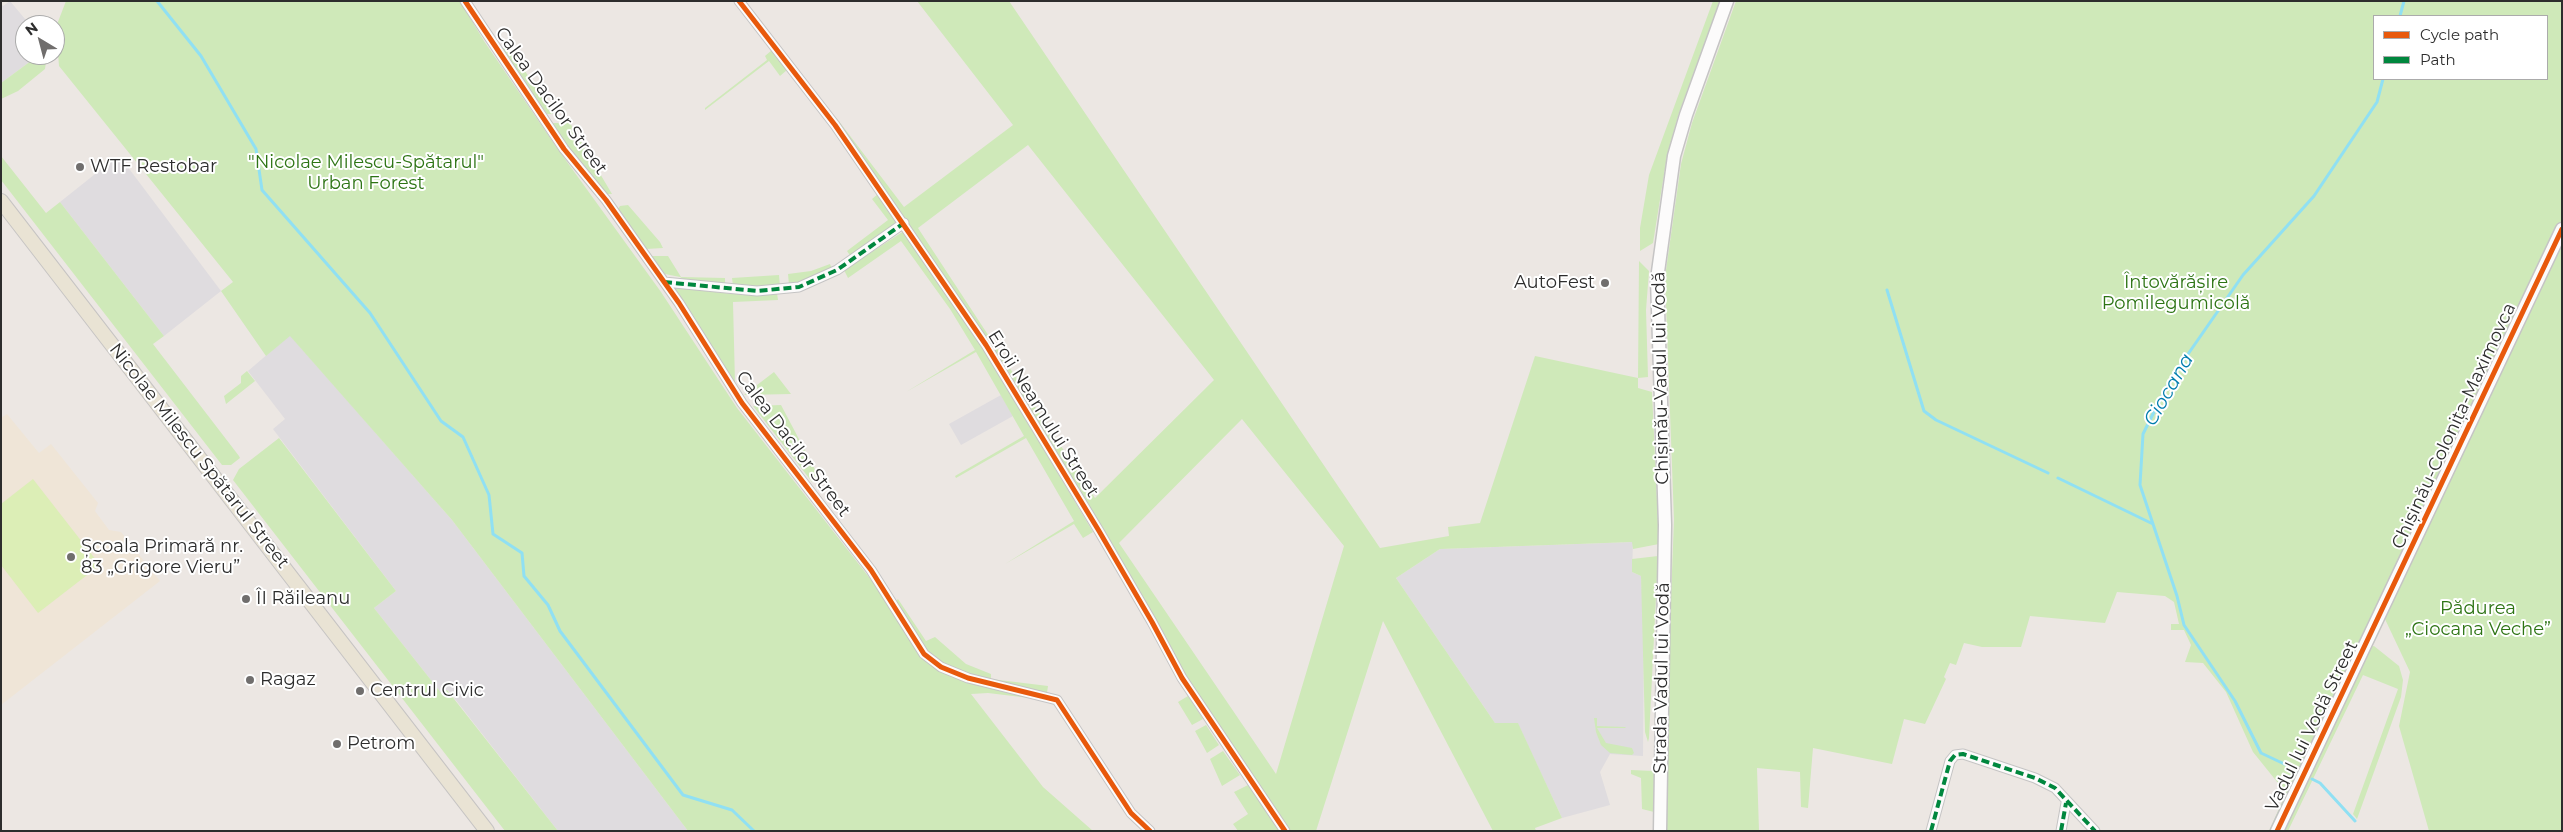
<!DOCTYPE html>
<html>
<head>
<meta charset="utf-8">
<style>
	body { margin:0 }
	#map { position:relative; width:2563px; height:832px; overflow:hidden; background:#ece7e3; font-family:Montserrat,sans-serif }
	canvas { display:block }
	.frame { position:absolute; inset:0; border:2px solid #2d2d2d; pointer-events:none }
	.legend { position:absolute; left:2373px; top:15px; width:175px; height:65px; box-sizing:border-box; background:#fff; border:1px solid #ababab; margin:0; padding:6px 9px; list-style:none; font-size:15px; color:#2d2d2d }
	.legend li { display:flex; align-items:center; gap:10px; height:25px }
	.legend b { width:25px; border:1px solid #ababab }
	.north { position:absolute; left:15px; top:15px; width:50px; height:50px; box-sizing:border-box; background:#fff; border:1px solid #ababab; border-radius:50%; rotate:323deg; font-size:14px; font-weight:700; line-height:20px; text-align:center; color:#2d2d2d }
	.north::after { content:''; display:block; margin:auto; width:18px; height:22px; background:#706e6d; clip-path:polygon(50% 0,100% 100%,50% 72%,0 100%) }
</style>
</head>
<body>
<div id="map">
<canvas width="2563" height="832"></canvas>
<div class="frame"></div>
<ul class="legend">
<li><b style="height:6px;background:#e8590c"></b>Cycle path</li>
<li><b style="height:6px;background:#00873e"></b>Path</li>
</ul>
<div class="north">N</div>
</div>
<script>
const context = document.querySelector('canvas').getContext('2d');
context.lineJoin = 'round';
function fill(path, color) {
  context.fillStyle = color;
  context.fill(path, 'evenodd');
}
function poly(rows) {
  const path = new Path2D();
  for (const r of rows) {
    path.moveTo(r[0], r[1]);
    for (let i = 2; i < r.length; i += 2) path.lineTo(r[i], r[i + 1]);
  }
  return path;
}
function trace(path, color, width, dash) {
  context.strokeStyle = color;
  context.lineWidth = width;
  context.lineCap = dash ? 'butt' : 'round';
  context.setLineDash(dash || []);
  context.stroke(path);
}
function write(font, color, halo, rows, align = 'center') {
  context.font = font + ' Montserrat,sans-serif';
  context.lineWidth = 4;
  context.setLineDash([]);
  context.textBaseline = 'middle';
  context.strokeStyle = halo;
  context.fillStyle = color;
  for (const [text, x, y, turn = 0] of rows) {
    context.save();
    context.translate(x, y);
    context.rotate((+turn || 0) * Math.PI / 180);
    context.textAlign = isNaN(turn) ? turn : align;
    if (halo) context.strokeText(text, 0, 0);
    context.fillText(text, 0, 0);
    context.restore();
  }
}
const industrial = poly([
	[10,1,30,25,25,25,23,32,25,55,39,55,1,83,1,4,3,6],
	[114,159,124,162,221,291,164,336,60,202],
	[290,335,452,520,688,831,558,831,448,690,442,694,374,608,396,591,273,429,285,419,248,371],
	[1001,395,1013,416,961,445,949,424],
	[1633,542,1632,572,1641,576,1644,617,1643,756,1610,754,1600,772,1610,805,1562,818,1518,724,1495,723,1396,578,1440,549]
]);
const education = poly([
	[7,414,39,453,51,444,98,503,95,511,109,530,121,532,160,581,1,705,1,418]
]);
const green = poly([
	[66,1,460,1,484,41,557,148,661,292,737,408,886,599,914,647,929,664,950,676,985,687,1038,699,988,693,971,694,1043,787,1093,831,688,831,452,520,290,336,266,356,221,291,233,282,59,66,56,27],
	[917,1,1009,1,1380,548,1449,536,1448,527,1480,523,1535,356,1638,378,1639,261,1649,271,1646,310,1648,377,1638,378,1638,388,1652,392,1659,544,1633,549,1632,542,1440,549,1396,578,1495,723,1518,723,1562,818,1535,828,1536,831,1493,831,1383,621,1316,831,1291,831,1185,676,1166,637,1008,371,835,116,904,207,1013,125],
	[1028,145,1214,380,1095,498,918,228],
	[1242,419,1344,546,1276,774,1119,543],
	[1713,1,1720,1,1679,113,1667,156,1653,243,1640,251,1640,228,1649,175],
	[1736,1,2562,1,2562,219,2271,831,2269,831,2286,793,2253,752,2226,692,2203,663,2185,662,2191,645,2184,630,2171,630,2171,624,2179,624,2174,602,2165,596,2117,592,2105,623,2030,616,2021,647,1982,647,1964,643,1956,665,1950,663,1944,677,1946,679,1925,724,1904,719,1892,764,1813,748,1808,808,1801,807,1800,772,1757,768,1759,831,1667,831,1667,700,1674,520,1665,277,1681,164,1692,123],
	[2374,16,2547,16,2547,79,2374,79],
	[501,48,510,48,553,114,547,114],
	[772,50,787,70,780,76,769,61,705,110,705,108,767,60,765,56],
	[39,55,47,55,45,69,18,91,1,99,1,83],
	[550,123,570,123,612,194,604,194,565,147],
	[1,156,46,213,60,202,164,336,153,344,239,456,240,458,231,465,222,465,1,180],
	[878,194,899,223,851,257,847,251,888,220,872,199],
	[628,205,660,242,663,248,646,249,620,215,618,209,620,206],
	[904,231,969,324,1093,532,1083,538,1074,524,1005,564,1074,521,1026,438,956,478,955,476,1024,436,976,352,906,392,975,350,950,309,901,241,848,278,844,270],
	[2562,241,2562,831,2429,831,2399,726,2410,672,2384,617],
	[651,256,668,256,681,277,725,278,725,285,685,280,680,277,665,274],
	[830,264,832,269,811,279,789,285,788,274,811,271],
	[779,275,780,287,733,286,732,278],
	[674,287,732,294,777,293,778,300,733,302,735,383],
	[247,371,255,381,226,404,224,396,241,383,241,376],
	[774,372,791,394,744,395],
	[781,405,810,460,821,481,812,482,753,406],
	[279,438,396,591,374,608,442,694,447,690,558,831,505,831,233,480,239,469],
	[1658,556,1649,738,1648,742,1645,732,1641,576,1632,572,1632,559],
	[898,599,926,641,935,637,966,664,991,674,991,679,1048,686,1047,693,992,683,938,661,927,651,895,602],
	[2374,646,2399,666,2403,680,2401,697,2357,819,2353,814,2398,689,2363,675,2288,831,2283,831,2370,647],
	[1188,696,1203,719,1192,725,1178,702],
	[1594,718,1597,718,1597,726,1625,727,1626,728,1597,728,1606,743,1632,748,1634,753,1632,755,1610,753,1601,745,1596,732],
	[1206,725,1219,745,1207,753,1195,731],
	[1223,751,1240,775,1222,786,1210,759],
	[1631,770,1654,771,1654,812,1642,809,1641,778,1631,774],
	[1248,785,1281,831,1238,831,1233,824,1248,814,1234,792]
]);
const pitch = poly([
	[33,479,100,565,38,613,1,565,1,504]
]);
const stream = poly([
	[157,1,201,56,256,149,262,190,370,313,441,421,463,437,489,495,493,534,522,553,524,576,548,605,560,631,683,795,732,810,754,831],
	[2400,16,2404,1],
	[1887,290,1924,411,1936,420,2048,473],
	[2058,478,2153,524],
	[2299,771,2261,753,2235,701,2184,625,2177,596,2140,485,2143,434,2170,380,2243,275,2314,196,2377,102,2383,79],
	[2312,779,2320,783,2355,821]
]);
const street = poly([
	[465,1,564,149,606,200,679,303,742,403,871,570,924,654,941,667,968,678,1057,700,1131,813,1150,831],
	[739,1,835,125,986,345,1099,531,1152,622,1182,678,1285,831],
	[664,282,757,291,799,287,837,270,904,223],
	[1931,831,1950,761,1955,755,1963,754,2035,778,2055,788,2095,831],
	[2061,831,2066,803]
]);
const secondary = poly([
	[1660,831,1665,525,1657,279,1674,156,1686,115,1727,1],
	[2277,831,2562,229]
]);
const primary = poly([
	[1,201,487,831]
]);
const quiet = poly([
	[664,282,757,291,799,287,837,270,904,223],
	[1931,831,1950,761,1955,755,1963,754,2035,778,2055,788,2095,831],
	[2061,831,2066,803]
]);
const cycleway = poly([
	[465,1,564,149,606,200,679,303,742,403,871,570,924,654,941,667,968,678,1057,700,1131,813,1150,831],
	[739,1,835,125,986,345,1099,531,1152,622,1182,678,1285,831],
	[2277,831,2562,229]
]);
const markers = [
	[80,167,5,"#706e6d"],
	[1605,283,5,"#706e6d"],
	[71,557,5,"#706e6d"],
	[246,599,5,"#706e6d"],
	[250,680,5,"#706e6d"],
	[360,691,5,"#706e6d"],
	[337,744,5,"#706e6d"]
];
const streetNames = [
	["Calea Dacilor Street",551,101,54],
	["Chișinău-Vadul lui Vodă",1661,378,-91],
	["Eroii Neamului Street",1043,414,58],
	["Chișinău-Colonița-Maximovca",2454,426,-65],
	["Calea Dacilor Street",793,444,53],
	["Nicolae Milescu Spătarul Street",199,456,52],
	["Strada Vadul lui Vodă",1662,678,-89],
	["Vadul lui Vodă Street",2312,726,-64]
];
const parkNames = [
	["\"Nicolae Milescu-Spătarul\"",366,163],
	["Urban Forest",366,184],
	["Întovărășire",2176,283],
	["Pomilegumicolă",2176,304],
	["Pădurea",2478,609],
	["„Ciocana Veche”",2478,630]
];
const poiNames = [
	["WTF Restobar",90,167],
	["AutoFest",1595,283,"right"],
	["Școala Primară nr.",81,547],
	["83 „Grigore Vieru”",81,568],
	["ÎI Răileanu",256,599],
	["Ragaz",260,680],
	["Centrul Civic",370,691],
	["Petrom",347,744]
];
const waterNames = [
	["Ciocana",2169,390,-60]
];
fill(industrial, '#dfdcdf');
fill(education, '#efe5d7');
fill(green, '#cfe9b9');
fill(pitch, '#dceeb6');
trace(stream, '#90e0f3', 3);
trace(street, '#c5c4c4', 11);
trace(secondary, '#c5c4c4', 15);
trace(primary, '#c6c4c3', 16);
trace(street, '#fcfbfb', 9);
trace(secondary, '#fcfbfb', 12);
trace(primary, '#e9e3d4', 14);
trace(quiet, '#00873e', 4, [8, 4]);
trace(cycleway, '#e8590c', 5);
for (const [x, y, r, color] of markers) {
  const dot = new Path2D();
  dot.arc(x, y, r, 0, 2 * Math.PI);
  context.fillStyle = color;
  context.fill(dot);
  trace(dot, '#fff', 2);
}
write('18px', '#2d2d2d', '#fff', streetNames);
write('18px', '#2d7414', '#fff', parkNames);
write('18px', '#2d2d2d', '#fff', poiNames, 'left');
write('italic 19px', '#007dae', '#fff', waterNames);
</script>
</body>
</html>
